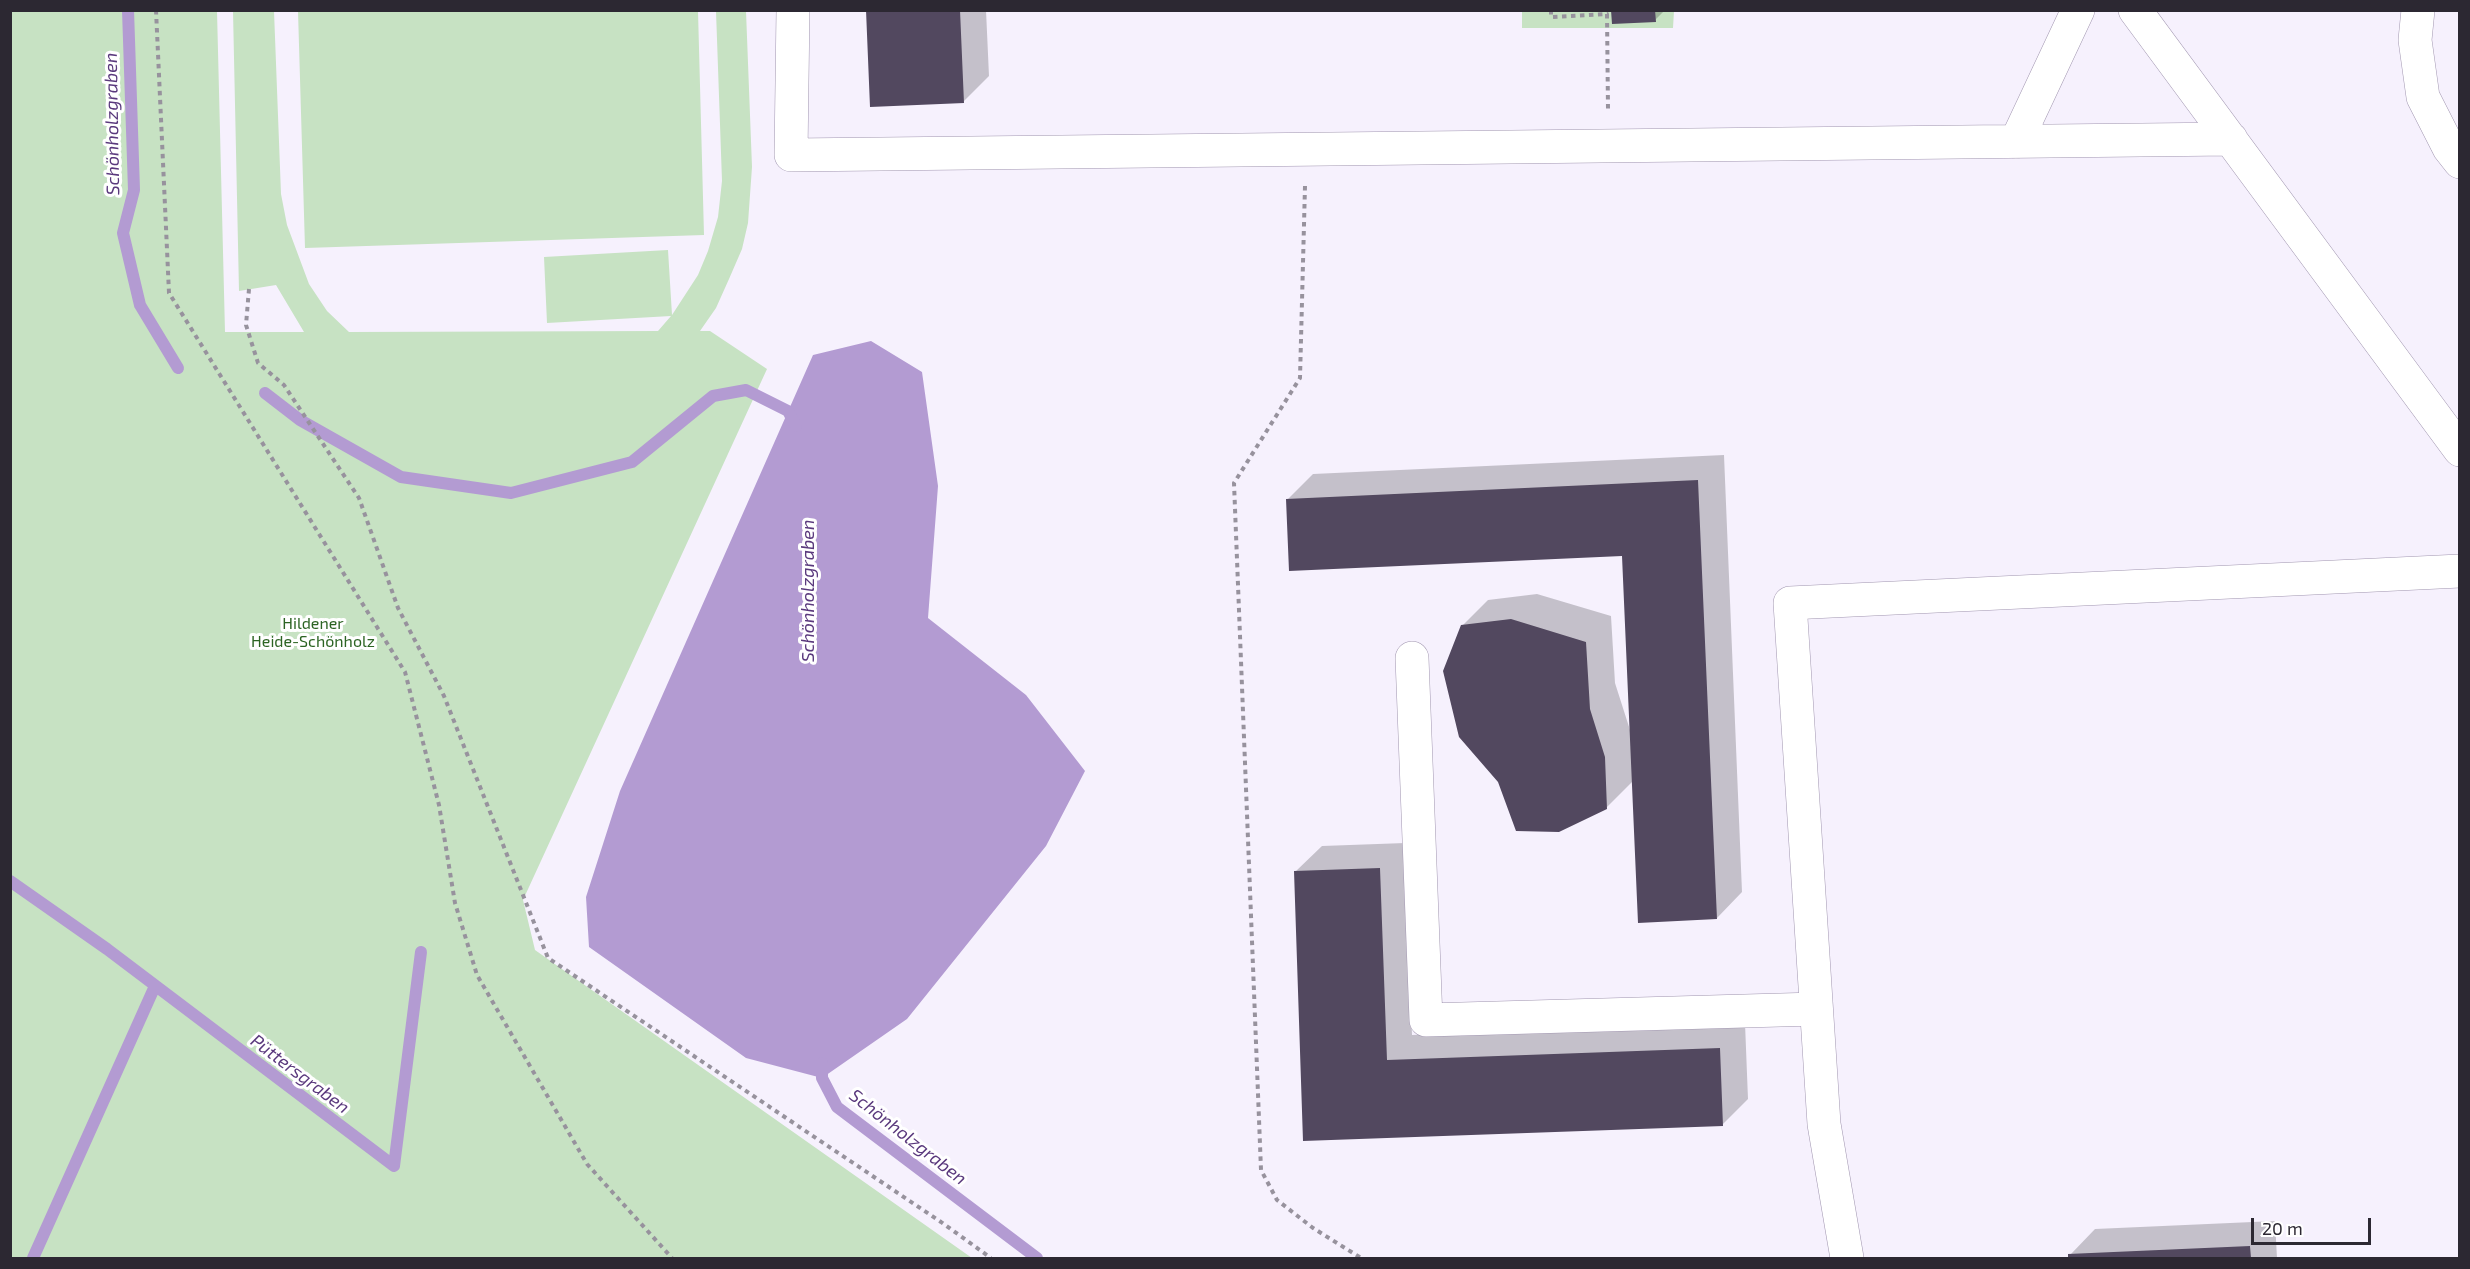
<!DOCTYPE html>
<html>
<head>
<meta charset="utf-8">
<style>
	body { margin:0 }
	#map { position:relative; width:2470px; height:1269px; overflow:hidden; background:#f6f1fd; font-family:"Exo 2",sans-serif }
	canvas { display:block }
	.frame { position:absolute; inset:0; border:12px solid #2c2832; pointer-events:none }
	.scale { position:absolute; left:2251px; top:1218px; width:120px; height:27px; box-sizing:border-box; border:3px solid #2c2832; border-top:0; padding-left:8px; font-size:18px; line-height:21px; white-space:nowrap; color:#2c2832; -webkit-text-stroke:4px #fff; paint-order:stroke }
</style>
</head>
<body>
<div id="map">
<canvas width="2470" height="1269"></canvas>
<div class="frame"></div>
<div class="scale">20 m</div>
</div>
<script>
const context = document.querySelector('canvas').getContext('2d');
context.lineJoin = 'round';
function fill(path, color) {
  context.fillStyle = color;
  context.fill(path, 'evenodd');
}
function poly(rows) {
  const path = new Path2D();
  for (const r of rows) {
    path.moveTo(r[0], r[1]);
    for (let i = 2; i < r.length; i += 2) path.lineTo(r[i], r[i + 1]);
  }
  return path;
}
function trace(path, color, width, dash) {
  context.strokeStyle = color;
  context.lineWidth = width;
  context.lineCap = dash ? 'butt' : 'round';
  context.setLineDash(dash || []);
  context.stroke(path);
}
function write(font, color, halo, rows, align = 'center') {
  context.font = font + ' "Exo 2",sans-serif';
  context.lineWidth = 6;
  context.setLineDash([]);
  context.textBaseline = 'middle';
  context.strokeStyle = halo;
  context.fillStyle = color;
  for (const [text, x, y, turn = 0] of rows) {
    context.save();
    context.translate(x, y);
    context.rotate((+turn || 0) * Math.PI / 180);
    context.textAlign = isNaN(turn) ? turn : align;
    if (halo) context.strokeText(text, 0, 0);
    context.fillText(text, 0, 0);
    context.restore();
  }
}
const green = poly([
	[10,11,217,11,225,332,304,332,276,285,239,291,233,11,274,11,281,194,287,225,309,284,327,311,349,332,658,331,671,316,547,323,544,257,668,250,672,315,698,275,708,251,718,217,722,181,716,11,746,11,752,167,748,223,742,249,729,279,716,308,700,331,710,331,767,369,523,900,535,950,972,1258,11,1258],
	[298,11,698,11,704,235,305,248],
	[1522,11,1674,11,1673,28,1522,28]
]);
const water = poly([
	[871,341,922,372,938,486,928,618,1026,695,1085,771,1046,846,907,1019,822,1078,746,1058,589,947,586,897,620,791,813,355]
]);
const shadow = poly([
	[867,10,986,10,989,76,963,102],
	[1612,10,1665,10,1655,20],
	[1724,455,1742,892,1717,918,1634,780,1606,808,1462,626,1488,600,1537,594,1611,616,1615,683,1630,730,1623,554,1287,500,1313,474],
	[1405,843,1412,1035,1745,1023,1748,1099,1722,1125,1305,1139,1296,871,1322,846],
	[2275,1221,2277,1258,2070,1258,2070,1255,2095,1229]
]);
const stream = poly([
	[128,10,134,190,123,233,140,305,178,368],
	[265,393,300,420,401,477,511,493,632,462,713,396,746,390,788,411,796,426],
	[10,881,107,949,394,1166,421,952],
	[822,1063,822,1078,837,1107,1037,1258],
	[33,1258,155,986]
]);
const building = poly([
	[866,10,960,10,964,103,870,107],
	[1611,10,1655,10,1656,22,1612,24],
	[1698,480,1717,919,1638,923,1622,556,1289,571,1286,499],
	[1511,619,1586,642,1590,709,1605,757,1607,809,1559,832,1516,831,1498,782,1459,737,1443,671,1461,625],
	[1380,868,1387,1060,1720,1048,1723,1126,1303,1141,1294,871],
	[2250,1246,2251,1258,2068,1258,2068,1254]
]);
const path = poly([
	[156,10,169,293,405,672,439,805,455,903,477,975,587,1164,672,1258],
	[1551,10,1551,17,1607,14,1608,109],
	[1305,186,1300,378,1234,483,1261,1170,1277,1200,1313,1228,1361,1258],
	[249,289,246,325,258,363,284,385,359,498,398,608,444,696,548,958,941,1222,991,1258]
]);
const minor = poly([
	[793,10,791,155,2231,139],
	[2135,10,2460,450],
	[2418,10,2415,40,2423,97,2449,148,2460,162],
	[2016,142,2078,10],
	[1412,658,1426,1020,1816,1009],
	[1847,1258,1824,1124,1790,603,2460,571]
]);
const parkNames = [
	["Hildener",313,624],
	["Heide-Schönholz",313,642]
];
const waterNames = [
	["Schönholzgraben",112,124,-91],
	["Schönholzgraben",808,591,-90],
	["Püttersgraben",300,1074,37],
	["Schönholzgraben",908,1137,38]
];
fill(green, '#c7e2c3');
fill(water, '#b39bd2');
fill(shadow, '#0003');
trace(stream, '#b39bd2', 12);
fill(building, '#52485f');
trace(minor, '#a196b0', 34);
trace(path, '#97929d', 4, [4.5, 4.5]);
trace(minor, '#fff', 33);
write('16px', '#2c6423', '#fff', parkNames);
write('italic 18px', '#5a397d', '#fff', waterNames);
</script>
</body>
</html>
